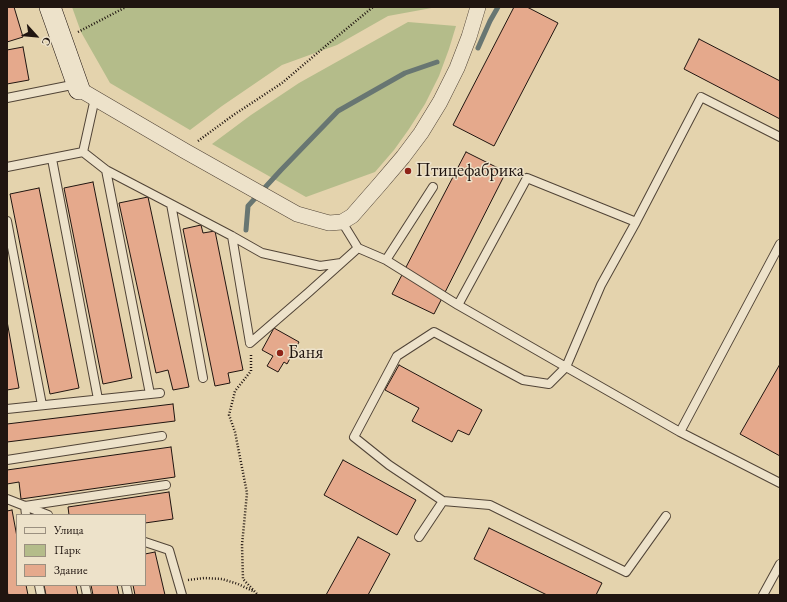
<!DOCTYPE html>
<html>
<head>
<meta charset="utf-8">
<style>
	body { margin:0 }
	#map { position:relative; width:787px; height:602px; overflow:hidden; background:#e4d3ad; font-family:"EB Garamond",serif }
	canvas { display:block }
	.frame { position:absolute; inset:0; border:8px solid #201510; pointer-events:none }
	.legend { position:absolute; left:16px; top:514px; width:130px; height:72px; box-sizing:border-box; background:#ede2ca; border:1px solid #9b9080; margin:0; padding:5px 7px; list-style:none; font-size:12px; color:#201510 }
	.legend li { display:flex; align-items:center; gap:8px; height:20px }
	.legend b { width:20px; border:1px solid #9b9080 }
	.north { position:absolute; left:16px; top:16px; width:40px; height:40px; -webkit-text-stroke:3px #ede2ca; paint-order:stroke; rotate:117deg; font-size:11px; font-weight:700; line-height:16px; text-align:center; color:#201510 }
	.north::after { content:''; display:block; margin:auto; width:14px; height:18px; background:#201510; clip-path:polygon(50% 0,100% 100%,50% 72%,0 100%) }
</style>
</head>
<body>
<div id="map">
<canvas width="787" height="602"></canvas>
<div class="frame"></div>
<ul class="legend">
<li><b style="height:5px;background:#ede2ca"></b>Улица</li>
<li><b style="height:11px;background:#b4bc8a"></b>Парк</li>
<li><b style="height:11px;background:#e5a98c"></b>Здание</li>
</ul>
<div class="north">С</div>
</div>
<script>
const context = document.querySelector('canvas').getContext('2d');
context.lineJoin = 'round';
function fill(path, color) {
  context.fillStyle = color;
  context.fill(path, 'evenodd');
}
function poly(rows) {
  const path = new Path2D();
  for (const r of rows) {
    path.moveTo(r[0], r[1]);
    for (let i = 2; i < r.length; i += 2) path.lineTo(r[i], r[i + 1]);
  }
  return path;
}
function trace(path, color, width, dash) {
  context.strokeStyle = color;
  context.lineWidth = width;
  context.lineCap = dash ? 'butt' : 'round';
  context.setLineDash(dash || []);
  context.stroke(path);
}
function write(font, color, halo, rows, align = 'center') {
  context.font = font + ' "EB Garamond",serif';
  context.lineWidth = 3;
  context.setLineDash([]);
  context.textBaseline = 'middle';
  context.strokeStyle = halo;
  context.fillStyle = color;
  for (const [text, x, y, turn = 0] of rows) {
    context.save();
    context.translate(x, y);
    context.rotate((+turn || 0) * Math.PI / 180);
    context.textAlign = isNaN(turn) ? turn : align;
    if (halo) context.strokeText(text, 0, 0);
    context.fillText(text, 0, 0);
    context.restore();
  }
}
const green = poly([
	[72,7,437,7,388,16,337,45,282,65,222,106,190,130,110,83,81,32],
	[408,22,456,26,449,49,439,76,425,104,409,129,394,150,375,172,306,197,212,144,251,115,299,83]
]);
const stream = poly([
	[478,48,490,21,498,7],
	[246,230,248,206,281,170,338,111,405,73,437,62]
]);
const building = poly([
	[7,7,14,7,23,37,7,42,7,7],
	[514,7,527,7,558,23,494,146,453,125,514,7],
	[699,39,780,81,780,119,684,69,699,39],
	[23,47,29,80,7,84,7,50,23,47],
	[466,152,506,172,434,314,392,294,466,152],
	[93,182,132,378,103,384,64,188,93,182],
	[39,188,79,388,50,394,10,194,39,188],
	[148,197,189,387,173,390,168,370,156,373,119,203,148,197],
	[201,225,203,233,215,231,243,370,228,373,230,383,215,386,183,229,201,225],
	[7,321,19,388,7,390,7,321],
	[274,328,299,342,287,364,284,362,278,372,267,366,273,356,262,350,274,328],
	[780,364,780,456,740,434,780,364],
	[399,365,482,410,469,435,458,430,452,442,412,421,419,408,385,390,399,365],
	[173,404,175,421,7,442,7,424,173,404],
	[171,447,175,477,21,499,19,482,7,484,7,470,171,447],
	[343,460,416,500,397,535,324,495,343,460],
	[169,492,173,519,145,523,145,515,69,515,68,507,169,492],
	[12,510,17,537,17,585,26,585,28,595,8,595,7,589,7,511,12,510],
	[489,528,602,583,596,595,547,595,474,559,489,528],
	[358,537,390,554,368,595,326,595,358,537],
	[155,552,165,595,135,595,133,585,145,585,145,554,155,552],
	[44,585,76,585,78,595,46,595,44,585],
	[91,585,117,585,119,595,93,595,91,585]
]);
const path = poly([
	[78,32,126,7],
	[198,141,232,116,282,83,328,44,373,7],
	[251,355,251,371,235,391,229,415,235,432,247,493,242,545,243,579,258,595],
	[188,580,204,578,222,579,238,584,253,591]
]);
const lane = poly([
	[7,98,77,84],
	[83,152,106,170,171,204,203,378],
	[52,159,98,399],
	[7,167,83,152,95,98],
	[106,170,150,394],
	[171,204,232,236,262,253,320,266,341,263],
	[7,221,42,405],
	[342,222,358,248,386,260,433,187],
	[636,222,601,285,566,367,680,432],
	[232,236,250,343],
	[780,244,680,432,780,483],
	[386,260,458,305],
	[250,343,309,292,358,248],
	[7,409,160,393],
	[7,460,162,436],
	[7,499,48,515],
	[443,501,389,465,354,437,397,356,434,332,523,380,549,384,566,367,458,305,527,178,636,222,701,97,780,137],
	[26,515,25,506,166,485],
	[419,537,443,501,490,505,626,572,666,516],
	[145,542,169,550,182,595],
	[39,585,41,595],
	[85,585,87,595],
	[126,585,128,595],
	[763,595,780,564]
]);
const street = poly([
	[79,89,185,151,297,214,329,223,342,222,352,216,380,184,403,157,421,133,440,102,457,68,469,37,478,7]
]);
const secondary = poly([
	[50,7,79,89]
]);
const markers = [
	[408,171,4,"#8f2418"],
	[280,353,4,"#8f2418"]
];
const poiNames = [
	["Птицефабрика",416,171],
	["Баня",288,353]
];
fill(green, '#b4bc8a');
trace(stream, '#687672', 5);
fill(building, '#e5a98c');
trace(building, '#201510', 1);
trace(lane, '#514437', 10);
trace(street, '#514437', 16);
trace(secondary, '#201510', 22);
trace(path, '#201510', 2.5, [1, 2]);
trace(lane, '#ede2ca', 8);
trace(street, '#ede2ca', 15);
trace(secondary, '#ede2ca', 21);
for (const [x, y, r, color] of markers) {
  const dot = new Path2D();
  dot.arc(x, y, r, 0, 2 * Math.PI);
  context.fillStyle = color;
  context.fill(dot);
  trace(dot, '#ede2ca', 1.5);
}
write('18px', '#201510', '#ede2ca', poiNames, 'left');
</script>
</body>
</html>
